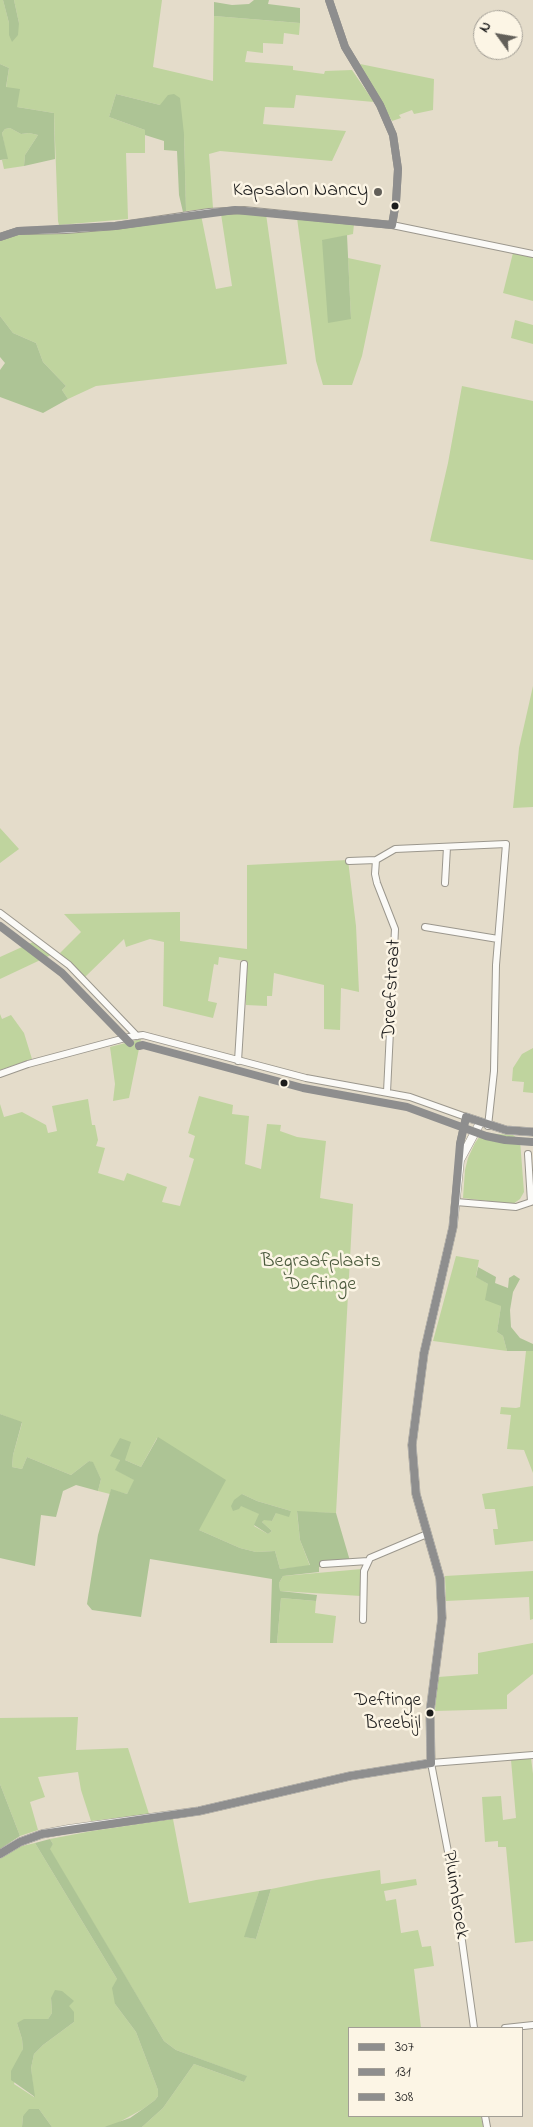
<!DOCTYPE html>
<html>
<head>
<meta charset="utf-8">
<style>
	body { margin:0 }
	#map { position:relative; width:533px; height:2127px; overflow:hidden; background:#e4dcca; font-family:"Indie Flower",sans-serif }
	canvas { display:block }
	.legend { position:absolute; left:348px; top:2027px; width:175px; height:90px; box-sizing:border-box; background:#fcf5e5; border:1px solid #a29e95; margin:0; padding:6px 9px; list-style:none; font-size:15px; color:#1c1c1c }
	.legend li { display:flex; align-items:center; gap:10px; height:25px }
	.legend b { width:25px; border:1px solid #a29e95 }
	.north { position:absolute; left:473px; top:10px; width:50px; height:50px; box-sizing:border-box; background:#fcf5e5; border:1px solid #a29e95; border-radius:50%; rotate:302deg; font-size:14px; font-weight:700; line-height:20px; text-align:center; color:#1c1c1c }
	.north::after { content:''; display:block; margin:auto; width:18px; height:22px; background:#625f59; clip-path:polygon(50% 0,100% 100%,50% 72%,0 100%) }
</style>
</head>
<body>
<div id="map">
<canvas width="533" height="2127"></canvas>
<ul class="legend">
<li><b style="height:6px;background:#8e8e8e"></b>307</li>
<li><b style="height:6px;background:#8e8e8e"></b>131</li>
<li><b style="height:6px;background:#8e8e8e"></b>308</li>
</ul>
<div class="north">N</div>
</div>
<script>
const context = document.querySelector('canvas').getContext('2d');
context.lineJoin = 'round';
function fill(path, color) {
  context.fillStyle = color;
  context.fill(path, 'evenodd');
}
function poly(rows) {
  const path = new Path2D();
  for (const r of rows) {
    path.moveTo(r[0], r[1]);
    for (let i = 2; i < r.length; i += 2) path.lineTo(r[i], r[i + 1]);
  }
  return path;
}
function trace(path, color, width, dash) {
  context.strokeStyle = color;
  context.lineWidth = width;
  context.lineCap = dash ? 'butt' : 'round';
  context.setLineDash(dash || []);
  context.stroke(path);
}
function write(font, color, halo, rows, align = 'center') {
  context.font = font + ' "Indie Flower",sans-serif';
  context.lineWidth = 5;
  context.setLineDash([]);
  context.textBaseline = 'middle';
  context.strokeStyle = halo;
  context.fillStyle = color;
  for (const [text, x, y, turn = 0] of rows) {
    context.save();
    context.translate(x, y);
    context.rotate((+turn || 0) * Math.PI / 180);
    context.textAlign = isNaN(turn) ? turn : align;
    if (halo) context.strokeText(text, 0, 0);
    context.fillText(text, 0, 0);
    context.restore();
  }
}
const green = poly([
	[0,0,3,0,9,23,9,35,19,23,14,0,162,0,153,67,213,81,214,16,300,23,299,35,284,33,283,44,263,43,263,53,247,51,245,62,293,66,293,70,324,74,325,71,352,70,374,102,296,95,294,108,265,107,263,124,346,131,332,161,220,151,209,154,213,208,186,211,184,134,160,105,116,94,109,117,145,130,145,153,126,153,128,219,59,225,58,221,54,113,17,107,6,88,9,68,0,64],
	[360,64,434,79,433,110,414,114,412,110,399,115,401,118,392,121],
	[10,128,21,134,29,133,38,135,25,155,24,166,4,169,2,160,7,159,2,133,5,129],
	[240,213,266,214,287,364,96,386,68,399,62,390,66,386,43,362,36,343,13,333,0,316,0,240,18,233,201,215,216,289,232,286,221,214],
	[297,218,354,224,353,234,322,241,351,319,348,258,381,265,362,356,352,385,323,385,316,361],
	[513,253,533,257,533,301,503,293],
	[515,320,533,325,533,344,511,338],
	[462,386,533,401,533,560,430,541,448,463],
	[533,686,533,807,513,808,519,748],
	[0,828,19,849,0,863],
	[348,860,356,926,359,992,341,988,340,1030,324,1029,324,985,274,973,272,996,267,996,267,1006,246,1005,245,961,219,957,218,965,214,964,208,1001,217,1003,213,1018,163,1006,164,942,150,939,126,947,124,939,85,977,60,953,81,932,64,914,180,912,180,941,247,949,247,865],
	[33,942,51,955,0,979,0,957],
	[0,1014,2,1019,11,1015,24,1033,32,1059,0,1070],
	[141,1039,129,1098,113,1101,115,1084,110,1047],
	[533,1048,533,1093,523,1092,524,1082,512,1081,513,1068,522,1054],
	[199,1096,233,1105,232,1114,249,1116,245,1164,261,1169,267,1124,281,1125,280,1131,297,1137,326,1141,320,1198,353,1204,336,1513,297,1512,300,1540,310,1566,280,1569,275,1551,256,1552,240,1548,199,1530,157,1438,141,1467,125,1460,120,1460,116,1470,135,1480,127,1494,111,1490,110,1494,98,1491,101,1479,93,1463,89,1461,71,1475,27,1457,22,1469,12,1467,13,1455,22,1423,0,1414,0,1104,4,1117,22,1112,46,1125,48,1133,57,1131,52,1106,88,1099,92,1125,95,1125,98,1140,96,1146,105,1148,98,1173,124,1181,127,1173,167,1187,162,1202,180,1206,194,1159,189,1157,195,1136,188,1133],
	[242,1494,257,1501,291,1511,276,1513,272,1521,264,1519,262,1522,272,1531,268,1534,254,1526,260,1514,241,1505],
	[482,1133,513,1135,520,1140,524,1192,520,1199,513,1204,463,1198,465,1170,468,1158,475,1143],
	[456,1256,479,1260,476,1276,488,1284,501,1306,497,1332,503,1336,507,1351,433,1341],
	[526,1351,533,1351,533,1473,524,1450,507,1449,511,1415,500,1414,501,1407,516,1408,520,1407],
	[533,1486,533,1541,495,1545,493,1529,498,1529,495,1509,485,1509,482,1494],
	[362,1569,361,1596,280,1591,279,1583,283,1576],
	[533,1571,533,1619,530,1620,529,1597,446,1601,445,1576],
	[281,1598,316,1601,315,1613,336,1616,333,1643,277,1643],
	[533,1643,533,1674,507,1695,507,1709,435,1711,438,1677,478,1674,478,1653],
	[78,1717,76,1750,128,1748,149,1814,91,1821,81,1790,78,1772,38,1777,45,1797,30,1802,38,1830,20,1836,0,1784,0,1718],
	[531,1758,533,1774,533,1941,515,1943,506,1847,498,1847,498,1841,485,1842,482,1797,501,1796,503,1820,516,1818,511,1760],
	[173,1819,189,1903,259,1891,245,1937,256,1939,271,1889,316,1880,380,1870,381,1884,416,1879,417,1885,384,1891,386,1901,396,1899,401,1933,418,1930,422,1947,431,1946,434,1966,414,1969,421,2028,349,2028,349,2116,481,2116,483,2127,142,2127,163,2108,194,2064,244,2082,246,2076,176,2050,164,2041,49,1849,53,1844,50,1839,92,1831],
	[35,1843,117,1979,115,2004,136,2032,158,2090,158,2096,155,2100,143,2109,114,2125,104,2127,52,2127,39,2109,23,2116,22,2127,0,2127,0,1859,14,1848],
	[51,1998,74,2022,43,2045,34,2054,31,2068,34,2097,14,2084,23,2049,22,2039,17,2023,48,2019,52,2013]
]);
const forest = poly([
	[3,0,14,0,19,23,18,35,12,42,9,35,9,23],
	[254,0,269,0,268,4,300,8,300,23,214,16,214,2,232,5,249,4],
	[0,64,9,68,6,87,20,89,17,107,54,113,55,159,24,166,25,155,38,135,29,133,21,134,10,128,5,129,2,133,8,159,0,160],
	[116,94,160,105,168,95,174,94,180,98,184,134,186,211,183,212,179,195,177,151,164,150,164,141,145,135,145,130,109,117],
	[347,235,351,319,328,323,322,240],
	[0,316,13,333,36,343,43,362,66,386,62,390,68,399,43,413,0,397,0,370,5,363,0,357],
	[478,1267,496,1277,495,1283,508,1288,509,1278,514,1275,520,1279,513,1292,510,1310,511,1327,520,1338,533,1344,533,1351,507,1351,503,1336,497,1332,501,1306,485,1300,488,1284,476,1277],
	[0,1414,22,1422,13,1455,12,1467,22,1469,27,1457,71,1475,89,1461,93,1462,101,1479,98,1491,76,1485,63,1491,56,1517,41,1515,35,1566,0,1558],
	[158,1437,226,1480,199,1530,240,1548,256,1552,275,1551,280,1569,310,1565,300,1540,297,1511,336,1513,350,1561,319,1567,319,1572,283,1576,279,1583,280,1591,317,1595,316,1601,281,1598,277,1643,270,1643,272,1579,150,1559,141,1617,92,1610,87,1604,98,1535,111,1489,127,1494,134,1480,115,1470,120,1460,110,1456,120,1438,131,1442,125,1460,141,1467],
	[242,1494,257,1501,291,1511,289,1517,276,1513,272,1521,264,1520,262,1522,272,1531,268,1534,254,1525,259,1514,241,1506,239,1509,233,1511,231,1506,234,1500],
	[0,1784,20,1836,0,1849],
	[50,1839,53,1844,50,1849,164,2041,176,2050,247,2076,244,2082,194,2064,163,2108,142,2127,104,2127,130,2118,143,2109,155,2100,158,2096,158,2090,136,2032,115,2004,112,1988,117,1979,35,1843],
	[271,1889,256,1939,244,1937,259,1891],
	[55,1990,62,1991,74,2001,69,2006,74,2012,74,2022,43,2045,34,2054,31,2068,35,2097,11,2080,11,2071,23,2049,22,2039,17,2023,24,2019,48,2019,52,2013,51,1998],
	[29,2109,39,2109,52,2127,22,2127,23,2116]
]);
const minor = poly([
	[329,0,345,47,380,105,393,135,398,169,396,202,392,225],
	[0,237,18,231,66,230,115,226,209,212,244,210,392,225,533,254],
	[376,860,375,874,377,883,395,929,387,1092],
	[349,861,376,860,395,849,506,844,496,965,494,1071,488,1126],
	[445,883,447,847],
	[0,913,69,965,137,1036],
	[425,927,498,939],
	[238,1061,244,964],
	[0,1074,28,1064,129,1037,143,1035,306,1078,410,1097,466,1117,460,1144,460,1160],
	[456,1202,516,1207,531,1202,528,1154],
	[323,1564,368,1561],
	[363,1620,364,1571,370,1558,427,1534],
	[474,2028,454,1883,431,1763,533,1755],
	[505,2028,533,2025],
	[485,2116,487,2127]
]);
const tertiary = poly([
	[466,1117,506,1130,533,1132],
	[0,1854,20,1842,42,1834,69,1829,199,1811,350,1776,431,1763,430,1712,442,1618,440,1578,416,1494,412,1445,424,1353,453,1227,460,1160,480,1123]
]);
const bus1 = poly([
	[431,1763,430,1712,442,1618,440,1578,416,1494,412,1445,424,1353,453,1227,460,1144,466,1117,506,1130,533,1132],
	[0,1854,20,1842,42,1834,199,1811,350,1776,431,1763]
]);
const bus2 = poly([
	[329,0,345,47,380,105,393,135,398,169,396,202,392,225],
	[0,237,18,231,115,226,235,210,392,225]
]);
const bus3 = poly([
	[0,926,62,973,130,1043],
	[139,1046,143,1045,303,1088,407,1107,486,1136,505,1140,532,1142]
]);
const markers = [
	[378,192,5,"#625f59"],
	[395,206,4.5,"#1c1c1c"],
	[284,1083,4.5,"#1c1c1c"],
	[430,1713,4.5,"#1c1c1c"]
];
const busNames = [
	["Deftinge",421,1702],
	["Breebijl",421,1725]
];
const poiNames = [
	["Kapsalon Nancy",368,192]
];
const streetNames = [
	["Dreefstraat",393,989,-87],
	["Pluimbroek",454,1895,81]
];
const parkNames = [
	["Begraafplaats",321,1263],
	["Deftinge",321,1286]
];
fill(green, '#bfd49e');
fill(forest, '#adc495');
trace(minor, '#9b978d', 8);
trace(tertiary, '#9b978d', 9);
trace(minor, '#fbfaf7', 6);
trace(tertiary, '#fbfaf7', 8);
trace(bus1, '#8e8e8e', 8);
trace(bus2, '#8e8e8e', 8);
trace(bus3, '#8e8e8e', 8);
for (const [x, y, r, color] of markers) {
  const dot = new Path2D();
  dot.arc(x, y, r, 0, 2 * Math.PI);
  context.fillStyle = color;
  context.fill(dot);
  trace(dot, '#fcf5e5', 2);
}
write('19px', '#1c1c1c', '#fcf5e5', busNames, 'right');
write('20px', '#1c1c1c', '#fcf5e5', poiNames, 'right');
write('20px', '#1c1c1c', '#fcf5e5', streetNames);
write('20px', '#4b5a3d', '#fcf5e5', parkNames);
</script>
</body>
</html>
